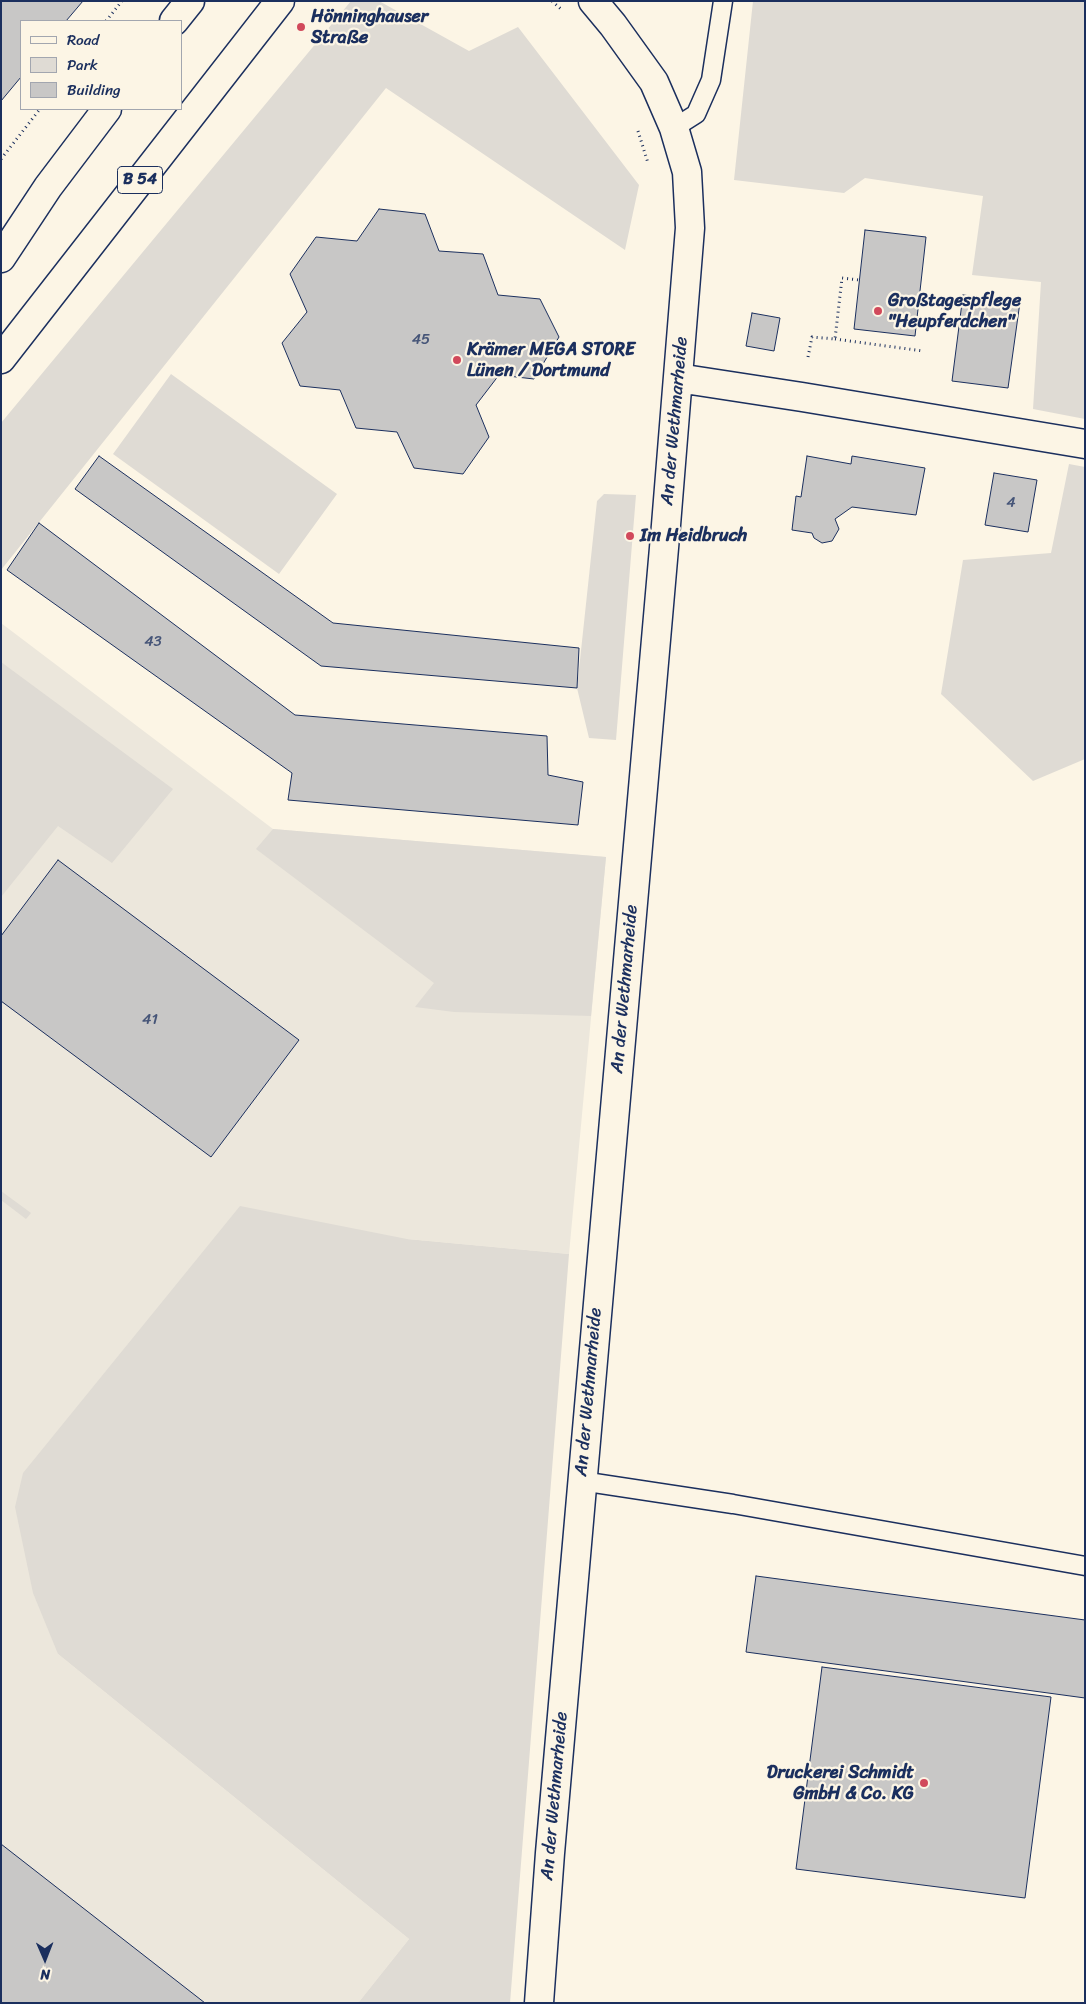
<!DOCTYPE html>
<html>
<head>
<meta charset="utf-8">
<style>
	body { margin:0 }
	#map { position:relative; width:1086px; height:2004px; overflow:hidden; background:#fcf5e5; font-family:Sriracha,sans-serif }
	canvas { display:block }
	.frame { position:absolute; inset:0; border:2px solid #1b2f5e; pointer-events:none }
	.legend { position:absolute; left:20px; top:20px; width:162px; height:90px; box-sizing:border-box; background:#fcf5e5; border:1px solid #a2a6af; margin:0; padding:6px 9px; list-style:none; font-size:15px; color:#1b2f5e }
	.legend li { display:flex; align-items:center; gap:10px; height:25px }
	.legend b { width:25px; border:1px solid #a2a6af }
	.north { position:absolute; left:20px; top:1934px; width:50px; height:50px; -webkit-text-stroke:4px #fcf5e5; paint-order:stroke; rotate:179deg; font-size:14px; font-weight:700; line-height:20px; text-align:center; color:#1b2f5e }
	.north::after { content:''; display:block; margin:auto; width:18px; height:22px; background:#1b2f5e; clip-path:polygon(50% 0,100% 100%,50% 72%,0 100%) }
</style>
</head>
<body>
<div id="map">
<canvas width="1086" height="2004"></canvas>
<div class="frame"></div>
<ul class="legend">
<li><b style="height:6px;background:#fcf5e5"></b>Road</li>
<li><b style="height:14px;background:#dfdbd4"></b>Park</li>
<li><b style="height:14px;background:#c8c7c6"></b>Building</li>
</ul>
<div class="north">N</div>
</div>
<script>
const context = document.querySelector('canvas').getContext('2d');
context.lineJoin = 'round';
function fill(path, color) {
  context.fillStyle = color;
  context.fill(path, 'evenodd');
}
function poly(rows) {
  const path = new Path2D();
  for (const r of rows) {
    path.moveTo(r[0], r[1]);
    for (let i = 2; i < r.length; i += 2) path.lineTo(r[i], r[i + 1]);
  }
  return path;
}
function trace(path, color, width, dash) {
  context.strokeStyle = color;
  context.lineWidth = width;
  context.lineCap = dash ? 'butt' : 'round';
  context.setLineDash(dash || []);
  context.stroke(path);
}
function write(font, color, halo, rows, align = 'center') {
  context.font = font + ' Sriracha,sans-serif';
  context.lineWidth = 4.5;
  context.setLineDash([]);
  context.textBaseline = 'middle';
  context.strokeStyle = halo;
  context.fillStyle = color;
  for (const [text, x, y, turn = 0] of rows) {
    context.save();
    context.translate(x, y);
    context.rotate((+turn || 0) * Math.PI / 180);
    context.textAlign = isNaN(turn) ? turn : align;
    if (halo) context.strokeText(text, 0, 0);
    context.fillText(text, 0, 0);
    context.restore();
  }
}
const built = poly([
	[1,623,273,829,606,857,569,1254,407,1239,58,1654,409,1939,358,2003,1,2003]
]);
const green = poly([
	[351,1,379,1,469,51,518,27,639,185,625,250,386,88,1,570,1,423],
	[753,1,1085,1,1085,419,1033,409,1041,282,972,275,983,196,865,178,844,193,734,180],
	[171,374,337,494,279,574,113,454],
	[1069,464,1085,467,1085,759,1033,781,941,694,963,560,1051,553],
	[604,494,636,495,616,740,589,738,577,688,597,501],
	[1,662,173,789,112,863,58,826,1,897],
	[273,829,606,857,591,1016,454,1012,415,1007,434,983,256,849],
	[1,1191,31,1213,26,1219,1,1200],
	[240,1206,407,1239,569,1254,510,2003,358,2003,409,1939,58,1654,33,1593,15,1507,23,1473]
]);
const building = poly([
	[1,1,83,1,66,21,21,21,21,77,1,101,1,1],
	[379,209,425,214,439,251,483,254,498,295,540,299,559,337,534,379,499,375,476,405,489,437,463,474,414,468,397,432,356,428,340,390,300,386,282,343,307,312,290,274,316,237,357,241,379,209],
	[865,230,926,237,915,336,854,329,865,230],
	[963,295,1020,302,1008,388,952,381,963,295],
	[752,313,780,318,774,351,746,346,752,313],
	[99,456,333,623,579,648,577,688,321,666,75,489,99,456],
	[807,456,851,464,852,456,925,468,916,515,852,507,835,519,839,529,832,541,822,543,814,538,812,533,792,530,796,496,801,497,807,456],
	[994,473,1037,480,1028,532,985,525,994,473],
	[39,523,295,715,547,736,548,775,583,782,578,825,288,800,292,773,7,570,39,523],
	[58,860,299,1040,211,1157,1,1001,1,936,58,860],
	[756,1576,1085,1620,1085,1698,746,1652,756,1576],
	[822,1667,1051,1697,1025,1898,796,1869,822,1667],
	[1,1844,205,2003,1,2003,1,1844]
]);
const path = poly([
	[552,1,562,10],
	[106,21,122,1],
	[638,131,648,163],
	[1,159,40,109],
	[835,339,923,351],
	[808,357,812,337,835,339,842,278,859,280]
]);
const lane = poly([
	[674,128,696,114,711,80,723,1],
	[581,1481,733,1504,1085,1566]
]);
const street = poly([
	[678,378,802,397,1085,444],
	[539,2003,550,1853,666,525,690,228,687,172,674,128,654,82,613,25,593,1]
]);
const primary = poly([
	[174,21,190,1],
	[1,258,48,187,107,109],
	[1,359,280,1]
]);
const markers = [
	[301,27,5,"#d1495b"],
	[878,311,5,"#d1495b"],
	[457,360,5,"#d1495b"],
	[630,536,5,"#d1495b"],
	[924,1783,5,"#d1495b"]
];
const numberNames = [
	["45",421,340],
	["4",1011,503],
	["43",153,642],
	["41",150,1020]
];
const shields = [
	[140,180,45]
];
const shieldNames = [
	["B 54",140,180]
];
const poiNames = [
	["Hönninghauser",311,17],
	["Straße",311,38],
	["Großtagespflege",888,301],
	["\"Heupferdchen\"",888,322],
	["Krämer MEGA STORE",467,350],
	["Lünen / Dortmund",467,371],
	["Im Heidbruch",640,536],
	["Druckerei Schmidt",914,1773,"right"],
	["GmbH & Co. KG",914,1794,"right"]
];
const streetNames = [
	["An der Wethmarheide",675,421,-85],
	["An der Wethmarheide",625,989,-85],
	["An der Wethmarheide",589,1392,-85],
	["An der Wethmarheide",555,1796,-85]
];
fill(built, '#ece7dc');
fill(green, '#dfdbd4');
fill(building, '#c8c7c6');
trace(building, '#1b2f5e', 1);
trace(lane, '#1b2f5e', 21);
trace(street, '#1b2f5e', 31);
trace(primary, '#1b2f5e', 31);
trace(path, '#1b2f5e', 3, [1, 4]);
trace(lane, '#fcf5e5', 18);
trace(street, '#fcf5e5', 28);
trace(primary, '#fcf5e5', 28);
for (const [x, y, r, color] of markers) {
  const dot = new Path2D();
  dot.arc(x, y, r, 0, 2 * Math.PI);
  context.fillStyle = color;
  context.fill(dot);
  trace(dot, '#fcf5e5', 2);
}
write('15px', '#465578', null, numberNames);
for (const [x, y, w] of shields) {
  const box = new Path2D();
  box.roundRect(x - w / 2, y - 13.5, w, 27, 4);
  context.fillStyle = '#fcf5e5';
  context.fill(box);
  trace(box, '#1b2f5e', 1);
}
write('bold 16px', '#1b2f5e', null, shieldNames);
write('bold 18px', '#1b2f5e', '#fcf5e5', poiNames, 'left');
write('18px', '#1b2f5e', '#fcf5e5', streetNames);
</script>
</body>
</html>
